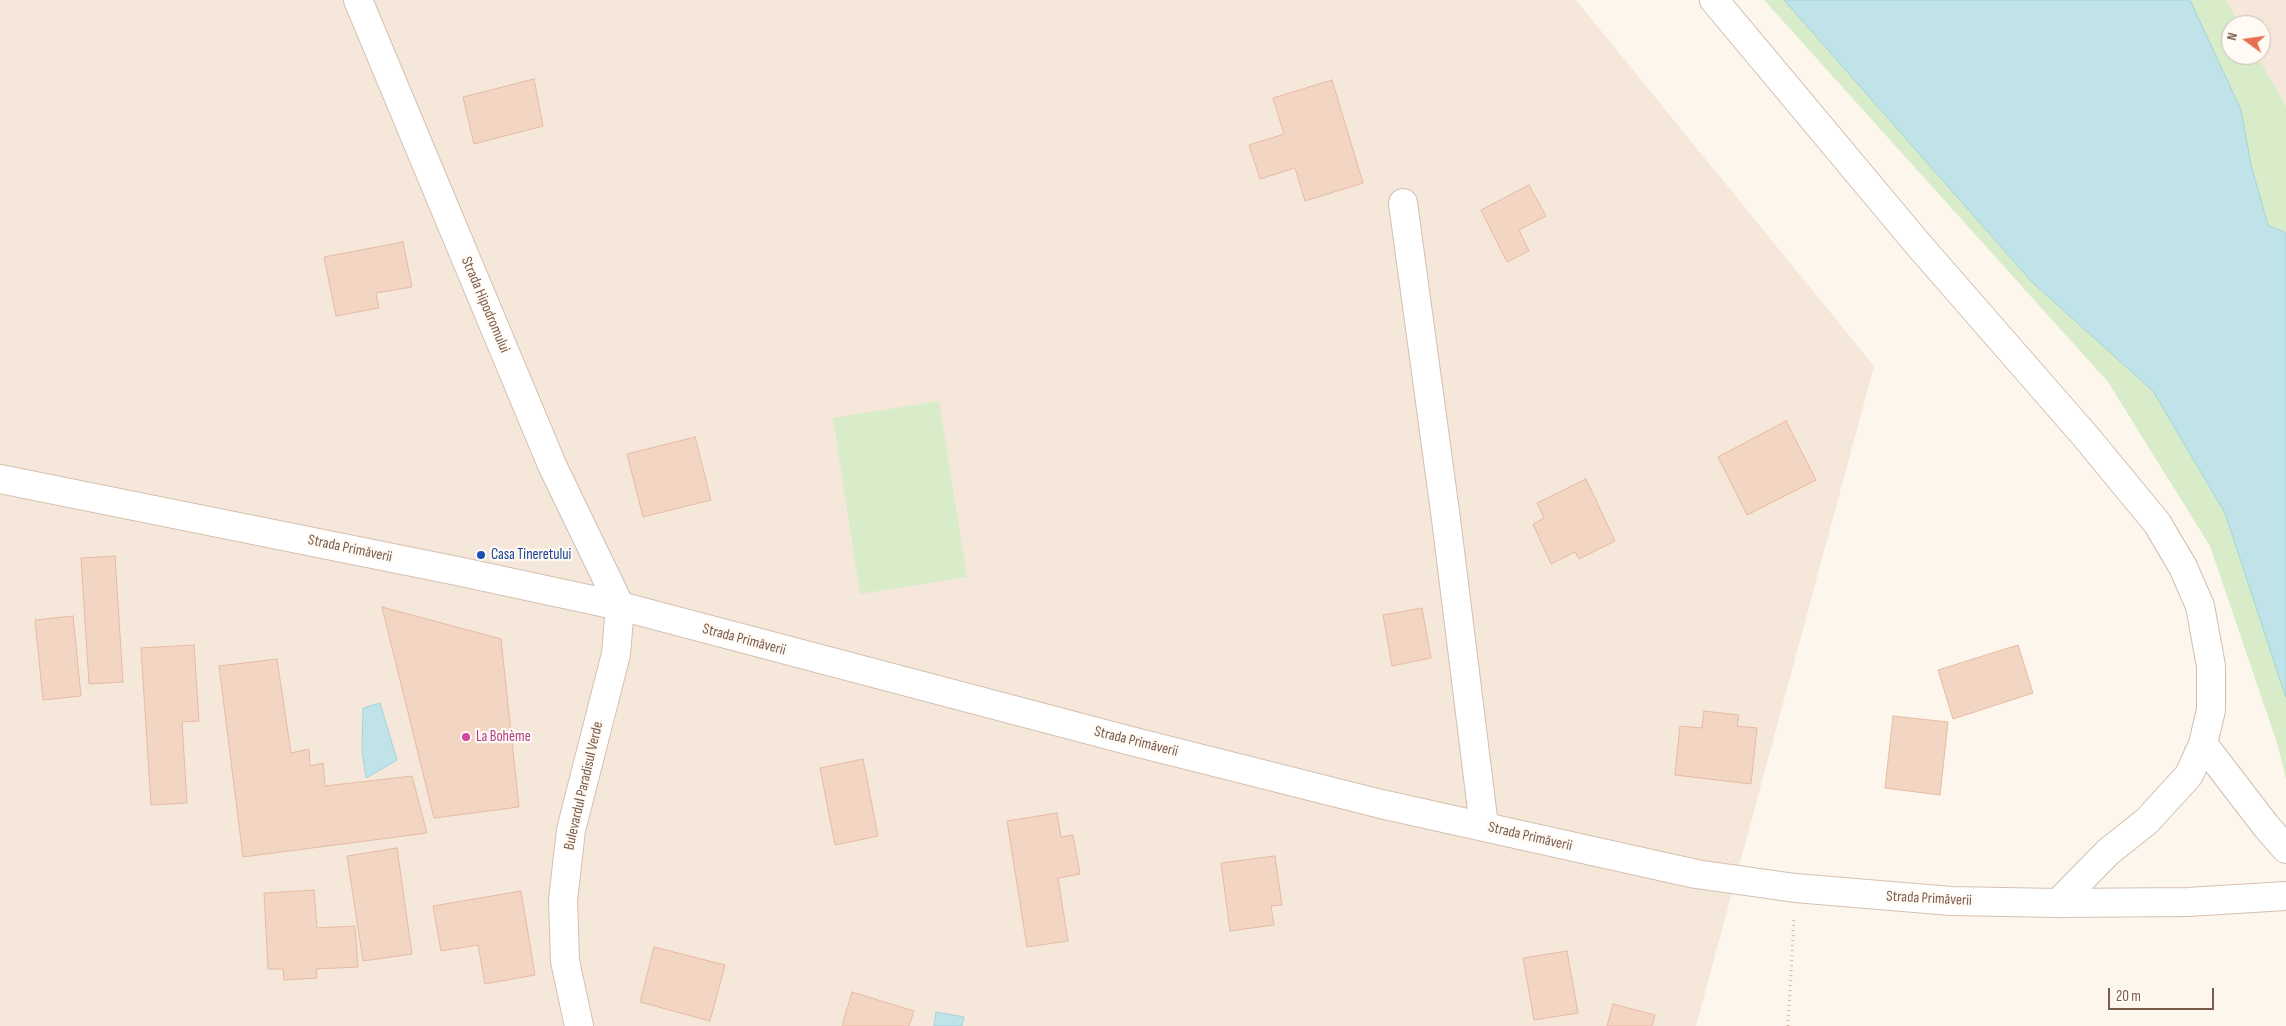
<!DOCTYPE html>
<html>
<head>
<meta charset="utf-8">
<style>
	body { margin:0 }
	#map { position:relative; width:2286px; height:1026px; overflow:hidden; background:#fdf6ec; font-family:"Sofia Sans Condensed",sans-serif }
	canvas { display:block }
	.north { position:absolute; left:2221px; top:15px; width:50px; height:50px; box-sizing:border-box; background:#fffaf3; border:1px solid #cabbb1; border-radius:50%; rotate:284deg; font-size:14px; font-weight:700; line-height:20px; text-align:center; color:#7a5c4d }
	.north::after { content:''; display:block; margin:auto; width:18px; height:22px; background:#e76f51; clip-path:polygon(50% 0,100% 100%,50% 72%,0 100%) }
	.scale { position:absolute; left:2108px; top:988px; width:106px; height:22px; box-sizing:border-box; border:2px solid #7a5c4d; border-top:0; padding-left:6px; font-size:15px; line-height:18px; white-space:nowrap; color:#7a5c4d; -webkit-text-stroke:4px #fffaf3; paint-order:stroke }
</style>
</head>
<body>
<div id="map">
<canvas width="2286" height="1026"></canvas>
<div class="north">N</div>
<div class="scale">20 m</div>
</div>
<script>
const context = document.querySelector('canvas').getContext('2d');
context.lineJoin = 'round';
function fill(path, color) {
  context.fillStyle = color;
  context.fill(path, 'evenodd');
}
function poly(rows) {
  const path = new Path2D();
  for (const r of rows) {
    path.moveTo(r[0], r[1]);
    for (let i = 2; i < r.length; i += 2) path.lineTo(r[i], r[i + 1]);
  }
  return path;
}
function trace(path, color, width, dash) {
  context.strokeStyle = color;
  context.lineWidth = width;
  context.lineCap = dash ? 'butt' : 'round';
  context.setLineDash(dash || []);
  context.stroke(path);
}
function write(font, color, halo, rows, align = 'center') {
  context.font = font + ' "Sofia Sans Condensed",sans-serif';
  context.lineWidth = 4.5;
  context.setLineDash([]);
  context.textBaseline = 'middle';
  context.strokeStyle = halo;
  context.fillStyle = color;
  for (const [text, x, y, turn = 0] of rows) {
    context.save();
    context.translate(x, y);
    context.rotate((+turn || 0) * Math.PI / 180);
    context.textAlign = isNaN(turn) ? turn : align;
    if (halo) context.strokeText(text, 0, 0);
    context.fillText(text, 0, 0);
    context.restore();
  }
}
const residential = poly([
	[0,0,1576,0,1874,366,1696,1026,0,1026],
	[2226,0,2286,0,2286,106,2257,55,2261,55,2261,25,2240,25]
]);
const green = poly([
	[1764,0,2226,0,2240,25,2231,25,2231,55,2257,55,2286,106,2286,779,2278,746,2210,546,2108,382],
	[939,401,967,577,860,594,833,418]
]);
const water = poly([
	[1784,0,2190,0,2241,110,2251,165,2268,225,2286,233,2286,698,2225,513,2153,391,2032,282,1784,0],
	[380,703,397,760,366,778,362,752,363,708,380,703],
	[936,1012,964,1017,962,1026,934,1026,936,1012]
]);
const building = poly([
	[534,79,543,126,474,144,463,97,534,79],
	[1332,80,1363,183,1305,201,1295,168,1260,179,1249,145,1284,134,1273,98,1332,80],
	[1529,185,1546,216,1519,230,1529,251,1507,262,1481,210,1529,185],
	[403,242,412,287,376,293,379,308,336,316,324,257,403,242],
	[1786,421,1816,480,1747,515,1718,457,1786,421],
	[695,437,711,500,643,517,627,454,695,437],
	[1586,479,1615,541,1579,559,1575,552,1551,564,1533,524,1544,518,1537,503,1586,479],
	[115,556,123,682,89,684,81,558,115,556],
	[382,607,501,639,519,807,434,818,382,607],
	[1422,608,1431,658,1392,666,1383,615,1422,608],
	[73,616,81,696,43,700,35,620,73,616],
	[194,645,199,721,182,722,187,803,151,805,141,648,194,645],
	[2018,645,2033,693,1953,719,1938,670,2018,645],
	[277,659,291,753,309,749,310,766,323,763,325,786,412,776,427,833,243,857,219,666,277,659],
	[1704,711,1739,715,1737,726,1757,728,1751,784,1675,775,1680,726,1702,728,1704,711],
	[1893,716,1948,722,1940,795,1885,788,1893,716],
	[863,759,878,836,835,845,820,768,863,759],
	[1057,813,1061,837,1073,835,1080,874,1058,878,1068,941,1027,947,1007,821,1057,813],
	[397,848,412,954,363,961,347,856,397,848],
	[1275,856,1282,905,1271,906,1274,925,1230,931,1221,863,1275,856],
	[314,890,317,928,355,926,358,967,316,969,317,978,284,980,283,969,268,969,264,893,314,890],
	[521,891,535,975,485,984,478,945,441,951,433,906,521,891],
	[654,947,725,965,710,1021,640,1002,654,947],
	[1567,951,1578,1013,1534,1020,1523,958,1567,951],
	[852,992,914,1011,909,1026,842,1026,852,992],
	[1613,1004,1655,1015,1652,1026,1607,1026,1613,1004]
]);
const path = poly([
	[1788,1026,1794,919]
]);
const street = poly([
	[358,0,552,465,620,606],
	[1714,0,1917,243,2087,438,2157,523,2183,567,2200,606,2211,666,2211,710,2203,744,2189,775,2147,821,2108,852,2058,903],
	[1403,203,1446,519,1484,826],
	[2203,744,2266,826,2286,849]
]);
const secondary = poly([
	[0,479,462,572,620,606,1131,741,1381,804,1696,874,1795,888,1951,901,2058,903,2188,902,2286,896],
	[579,1026,565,961,563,900,571,830,616,654,620,606]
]);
const markers = [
	[481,555,5,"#1a4fb4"],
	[466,737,5,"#d1479c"]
];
const streetNames = [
	["Strada Hipodromului",485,305,67],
	["Strada Primăverii",350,549,12],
	["Strada Primăverii",744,640,15],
	["Strada Primăverii",1136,742,14],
	["Bulevardul Paradisul Verde",584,786,-77],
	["Strada Primăverii",1530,837,13],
	["Strada Primăverii",1929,899,3]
];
const transitNames = [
	["Casa Tineretului",491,555]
];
const hotelNames = [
	["La Bohème",476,737]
];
fill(residential, '#f5e8da');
fill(green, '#d8ecc9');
fill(water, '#bfe3e8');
trace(water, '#a5d3da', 1);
fill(building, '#f3d5c3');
trace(building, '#e6bba3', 1);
trace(street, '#d1beb0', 30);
trace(secondary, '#d6c0b0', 30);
trace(path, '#d9b8a5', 3, [1, 4]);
trace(street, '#fff', 28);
trace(secondary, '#fff', 28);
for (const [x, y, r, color] of markers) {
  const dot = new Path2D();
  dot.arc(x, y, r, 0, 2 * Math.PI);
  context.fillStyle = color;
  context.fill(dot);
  trace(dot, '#fffaf3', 2);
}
write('15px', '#7a5c4d', '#fffaf3', streetNames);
write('15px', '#164399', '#fffaf3', transitNames, 'left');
write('15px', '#b23c85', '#fffaf3', hotelNames, 'left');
</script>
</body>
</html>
